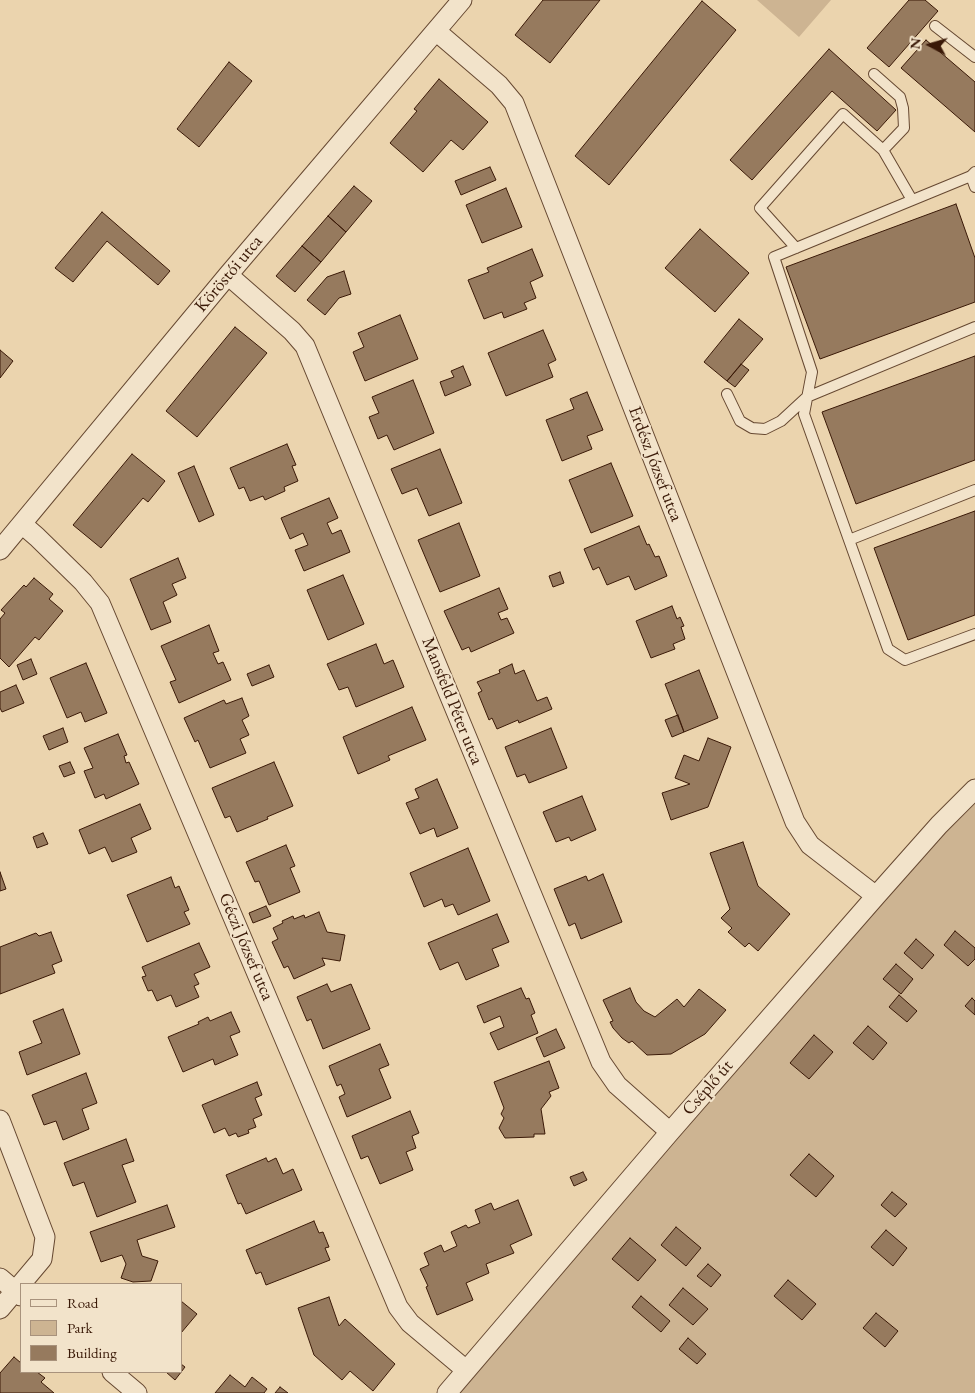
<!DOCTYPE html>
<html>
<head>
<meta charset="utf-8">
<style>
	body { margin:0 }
	#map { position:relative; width:975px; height:1393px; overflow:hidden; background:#ebd4ae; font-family:"EB Garamond",serif }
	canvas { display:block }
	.legend { position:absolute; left:20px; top:1283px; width:162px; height:90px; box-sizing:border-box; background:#f2e3ca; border:1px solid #a8927c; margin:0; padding:6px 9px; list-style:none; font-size:15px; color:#3a1907 }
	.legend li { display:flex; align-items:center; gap:10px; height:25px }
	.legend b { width:25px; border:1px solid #a8927c }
	.north { position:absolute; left:905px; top:20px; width:50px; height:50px; -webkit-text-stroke:4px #f2e3ca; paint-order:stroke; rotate:276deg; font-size:14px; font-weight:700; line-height:20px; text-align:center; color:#3a1907 }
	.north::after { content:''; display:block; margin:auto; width:18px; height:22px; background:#3a1907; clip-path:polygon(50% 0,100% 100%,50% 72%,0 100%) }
</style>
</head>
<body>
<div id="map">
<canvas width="975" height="1393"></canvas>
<ul class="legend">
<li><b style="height:6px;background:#f2e3ca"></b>Road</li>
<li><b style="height:14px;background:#cdb492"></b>Park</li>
<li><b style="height:14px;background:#967a5e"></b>Building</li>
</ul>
<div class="north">N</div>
</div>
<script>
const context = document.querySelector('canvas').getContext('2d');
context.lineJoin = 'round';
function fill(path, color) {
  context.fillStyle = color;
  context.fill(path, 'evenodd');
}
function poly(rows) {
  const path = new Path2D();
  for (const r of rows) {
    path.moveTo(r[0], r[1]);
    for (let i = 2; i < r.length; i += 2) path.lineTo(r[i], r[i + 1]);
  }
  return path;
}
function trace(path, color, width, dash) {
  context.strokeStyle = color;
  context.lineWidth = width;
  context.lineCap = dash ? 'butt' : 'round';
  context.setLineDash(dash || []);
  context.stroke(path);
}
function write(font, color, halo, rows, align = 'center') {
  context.font = font + ' "EB Garamond",serif';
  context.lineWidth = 4;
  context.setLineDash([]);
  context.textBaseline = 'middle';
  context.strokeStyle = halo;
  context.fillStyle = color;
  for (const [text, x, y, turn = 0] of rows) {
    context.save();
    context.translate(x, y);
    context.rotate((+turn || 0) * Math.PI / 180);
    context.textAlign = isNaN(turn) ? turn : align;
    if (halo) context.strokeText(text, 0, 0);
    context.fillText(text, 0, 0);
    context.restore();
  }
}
const green = poly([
	[757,0,831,0,799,37],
	[975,789,975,1393,447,1393]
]);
const building = poly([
	[543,0,600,0,550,63,515,35,543,0],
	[909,0,925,0,938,11,889,67,867,48,909,0],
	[702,1,736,30,609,185,575,156,702,1],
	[926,40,975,82,975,132,901,68,926,40],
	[829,49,896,110,877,131,832,91,752,180,730,160,829,49],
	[229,62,252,81,199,147,177,129,229,62],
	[439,79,488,122,463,150,451,140,423,172,390,143,417,111,414,109,439,79],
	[490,167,496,180,461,195,455,181,490,167],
	[354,186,372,201,346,232,328,216,354,186],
	[506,188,522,227,482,243,466,205,506,188],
	[956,204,975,258,975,302,820,359,786,267,956,204],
	[102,212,170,271,158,285,107,241,73,282,55,268,102,212],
	[328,216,346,232,321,262,302,246,328,216],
	[700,229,749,273,715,312,665,268,700,229],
	[302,246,321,262,295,292,276,276,302,246],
	[532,249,543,276,530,282,536,298,524,303,527,309,504,318,502,312,484,319,468,280,489,272,487,268,532,249],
	[344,271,351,294,339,298,325,315,307,300,327,277,344,271],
	[400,315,418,359,365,381,353,352,364,347,358,333,400,315],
	[739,319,763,339,727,381,704,362,739,319],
	[235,327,267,353,197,437,166,411,235,327],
	[543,330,556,360,548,364,553,377,506,396,488,353,543,330],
	[0,350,13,361,0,378,0,350],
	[975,356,975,460,856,504,822,412,975,356],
	[741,364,749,370,735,387,727,381,741,364],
	[463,366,471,385,445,396,440,382,454,377,451,371,463,366],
	[413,380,434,433,394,450,387,435,378,439,369,417,379,413,372,397,413,380],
	[587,392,603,430,587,436,592,449,562,461,546,420,574,409,570,399,587,392],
	[287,444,296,465,292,466,298,481,284,487,285,491,265,500,263,496,250,501,244,487,239,489,230,468,287,444],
	[440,449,462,503,429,516,417,488,402,494,391,469,440,449],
	[132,454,165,481,148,502,143,498,101,548,73,525,132,454],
	[611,463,633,516,591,533,569,480,611,463],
	[194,466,214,515,199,522,178,473,194,466],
	[329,498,338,518,327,523,332,534,341,530,350,552,304,571,295,550,308,545,303,533,290,539,281,518,329,498],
	[975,511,975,615,908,640,874,548,975,511],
	[459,523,480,576,440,592,418,540,459,523],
	[639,526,647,545,649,544,655,557,659,556,667,576,635,590,629,576,607,585,599,567,593,570,584,549,639,526],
	[178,558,186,578,172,584,177,595,163,602,171,622,151,630,130,579,178,558],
	[560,572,564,583,553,587,549,576,560,572],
	[343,575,364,624,328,640,307,590,343,575],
	[34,578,53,594,49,599,63,611,39,640,35,637,9,667,0,658,0,619,5,613,1,610,24,585,26,587,34,578],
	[499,588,508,609,498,613,501,620,507,618,514,633,471,652,469,647,462,650,444,611,499,588],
	[672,606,677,619,680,617,684,626,681,627,685,639,673,644,675,649,651,658,636,621,672,606],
	[209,625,219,651,213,653,218,664,223,662,231,680,179,703,170,682,176,680,161,646,209,625],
	[376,644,384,664,393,660,404,687,356,707,348,687,339,690,327,664,376,644],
	[31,659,37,674,23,680,17,665,31,659],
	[86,663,107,713,85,722,81,712,67,718,50,678,86,663],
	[512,664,515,674,524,670,537,701,547,697,552,709,519,723,518,720,497,729,492,718,489,720,478,693,482,691,477,682,500,673,499,670,512,664],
	[269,665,274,677,252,686,247,674,269,665],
	[699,670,718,718,684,732,665,684,699,670],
	[16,685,24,703,2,712,0,708,0,692,16,685],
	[242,698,249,716,242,720,249,735,240,739,246,753,210,768,198,740,195,742,184,718,224,700,226,704,242,698],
	[412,707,426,740,388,756,390,760,358,774,343,737,412,707],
	[678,715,684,732,672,737,665,720,678,715],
	[63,728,68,742,49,750,43,736,63,728],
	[551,728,567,768,529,783,525,774,517,777,505,747,551,728],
	[118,734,127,755,124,756,126,763,129,762,139,784,106,799,104,794,95,798,84,771,93,768,84,748,118,734],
	[708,738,731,747,708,807,671,820,662,793,690,784,675,778,684,755,699,761,708,738],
	[70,762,75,773,64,777,59,766,70,762],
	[274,762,293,806,267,817,268,819,237,832,230,816,225,818,212,788,274,762],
	[437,779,458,828,437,837,434,828,420,834,406,803,419,798,415,789,437,779],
	[582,796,596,830,571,841,569,837,556,842,543,812,582,796],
	[140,804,151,829,131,838,137,852,112,862,105,847,89,854,79,830,140,804],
	[43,833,48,844,37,848,33,837,43,833],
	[743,842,758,886,790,914,758,951,749,943,745,947,728,932,732,928,721,918,730,909,710,853,743,842],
	[286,845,295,866,290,868,300,892,269,905,259,881,255,882,246,862,286,845],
	[468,848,490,901,458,915,453,904,445,907,442,899,424,907,410,873,468,848],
	[0,872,6,889,0,891,0,872],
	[603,874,622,922,581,939,575,923,569,926,554,889,586,876,588,881,603,874],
	[171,877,175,888,179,886,189,910,184,912,190,924,147,942,127,895,171,877],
	[266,906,271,916,253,923,249,913,266,906],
	[319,912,327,932,345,935,340,961,322,958,325,965,294,979,288,966,284,968,272,942,278,939,273,928,283,923,282,921,293,916,294,919,304,915,305,918,319,912],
	[497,914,509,942,492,949,499,966,466,980,458,962,440,970,428,943,497,914],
	[955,931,975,948,975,959,968,966,944,945,955,931],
	[51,932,62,961,52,965,55,973,0,994,0,947,36,933,39,936,51,932],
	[916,939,934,955,922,969,904,953,916,939],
	[199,943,210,967,194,974,199,984,194,986,199,997,176,1007,171,995,157,1001,152,990,148,991,142,977,146,976,142,967,199,943],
	[896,964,913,979,901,994,883,979,896,964],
	[327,984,331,992,351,984,370,1029,323,1049,311,1019,307,1021,297,997,327,984],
	[521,988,526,999,529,998,535,1013,531,1015,538,1033,498,1050,490,1033,504,1027,500,1016,484,1023,477,1006,521,988],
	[630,988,636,1002,644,1011,655,1017,677,999,684,1007,699,989,726,1010,705,1034,671,1054,647,1055,632,1041,629,1043,622,1038,613,1028,610,1022,613,1021,603,1000,630,988],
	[899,995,917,1011,907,1022,889,1007,899,995],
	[972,998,975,1001,975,1015,965,1006,972,998],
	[63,1009,80,1054,27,1075,19,1052,42,1043,33,1021,63,1009],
	[231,1012,240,1032,230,1036,238,1055,215,1065,213,1059,183,1072,168,1037,199,1024,198,1022,208,1017,210,1021,231,1012],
	[868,1026,887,1043,873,1060,853,1043,868,1026],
	[556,1029,565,1048,544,1057,536,1038,556,1029],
	[814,1035,833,1052,809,1079,790,1063,814,1035],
	[380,1044,389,1065,379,1069,391,1098,347,1117,339,1097,345,1094,341,1084,337,1086,329,1066,380,1044],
	[549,1061,559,1088,549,1092,551,1096,541,1109,545,1134,534,1134,534,1137,505,1138,499,1128,504,1118,501,1114,504,1108,494,1082,549,1061],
	[86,1073,97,1103,82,1109,89,1129,63,1140,56,1121,44,1125,32,1095,86,1073],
	[257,1082,262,1095,255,1098,262,1115,253,1119,256,1127,248,1130,249,1133,238,1137,236,1133,229,1136,225,1128,214,1133,202,1105,257,1082],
	[410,1111,419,1133,412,1136,416,1148,406,1152,413,1170,380,1184,368,1156,361,1159,352,1136,410,1111],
	[126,1139,134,1161,122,1165,136,1202,97,1217,84,1182,73,1186,64,1163,126,1139],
	[809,1154,834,1176,816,1197,790,1175,809,1154],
	[266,1158,268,1162,276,1158,283,1174,293,1169,302,1190,246,1214,241,1203,238,1204,226,1175,266,1158],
	[583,1172,587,1180,574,1186,570,1177,583,1172],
	[892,1192,907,1204,895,1217,881,1205,892,1192],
	[518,1200,532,1235,510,1245,514,1253,486,1264,489,1273,466,1283,473,1300,437,1315,426,1287,428,1286,420,1269,429,1265,424,1253,441,1245,444,1252,457,1246,451,1232,466,1225,468,1228,480,1223,475,1210,491,1203,494,1210,518,1200],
	[167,1205,175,1227,137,1240,142,1256,158,1261,151,1281,133,1282,121,1278,126,1264,122,1255,101,1262,90,1232,167,1205],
	[314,1221,319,1233,323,1232,329,1247,325,1248,330,1260,266,1285,261,1272,256,1274,246,1250,314,1221],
	[676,1227,701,1248,686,1266,661,1245,676,1227],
	[886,1230,907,1248,893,1266,871,1247,886,1230],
	[630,1238,656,1260,638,1281,612,1259,630,1238],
	[708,1264,721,1275,711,1287,697,1276,708,1264],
	[788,1280,816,1304,802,1320,774,1296,788,1280],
	[683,1288,708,1309,693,1325,669,1305,683,1288],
	[641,1296,670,1321,661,1332,632,1307,641,1296],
	[329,1297,339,1326,345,1319,395,1364,373,1391,350,1371,342,1380,314,1355,298,1308,329,1297],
	[181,1301,197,1314,181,1333,181,1301],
	[876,1313,898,1331,885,1347,863,1328,876,1313],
	[688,1338,706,1354,697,1364,679,1349,688,1338],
	[14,1357,21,1363,21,1372,37,1372,45,1378,41,1382,54,1393,0,1393,0,1373,14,1357],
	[181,1364,185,1367,175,1380,166,1372,181,1372,181,1364],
	[230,1375,245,1387,252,1377,267,1389,264,1393,215,1393,230,1375],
	[280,1387,288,1393,275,1393,280,1387]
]);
const lane = poly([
	[935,26,975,57],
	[874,74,900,97,903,108,904,128,883,150,912,200],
	[975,172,971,176,774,257,812,372,804,414,888,649,905,660,975,634],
	[971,176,975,187],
	[796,248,760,208,843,114,883,150],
	[727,394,740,421,752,428,765,429,781,421,807,397,975,327],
	[849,540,975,490]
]);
const street = poly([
	[436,31,499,85,514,103,795,822,810,845,876,896],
	[228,275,292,331,305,346,601,1062,617,1085,670,1132],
	[22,524,37,537,83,582,100,603,398,1307,410,1323,466,1370],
	[0,550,228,275,462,0],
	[0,1120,45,1237,42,1259,0,1309],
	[0,1278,21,1296],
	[112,1372,137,1393],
	[447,1393,670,1132,876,896,939,825,975,789]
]);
const streetNames = [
	["Köröstói utca",229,274,-50],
	["Erdész József utca",655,464,69],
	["Mansfeld Péter utca",452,701,68],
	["Géczi József utca",246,947,67],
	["Cséplő út",708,1088,-49]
];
fill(green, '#cdb492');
fill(building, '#967a5e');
trace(building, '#3a1907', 1);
trace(lane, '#664831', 12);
trace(street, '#664831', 21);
trace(lane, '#f2e3ca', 10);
trace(street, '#f2e3ca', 19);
write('18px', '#3a1907', '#f2e3ca', streetNames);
</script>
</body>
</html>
